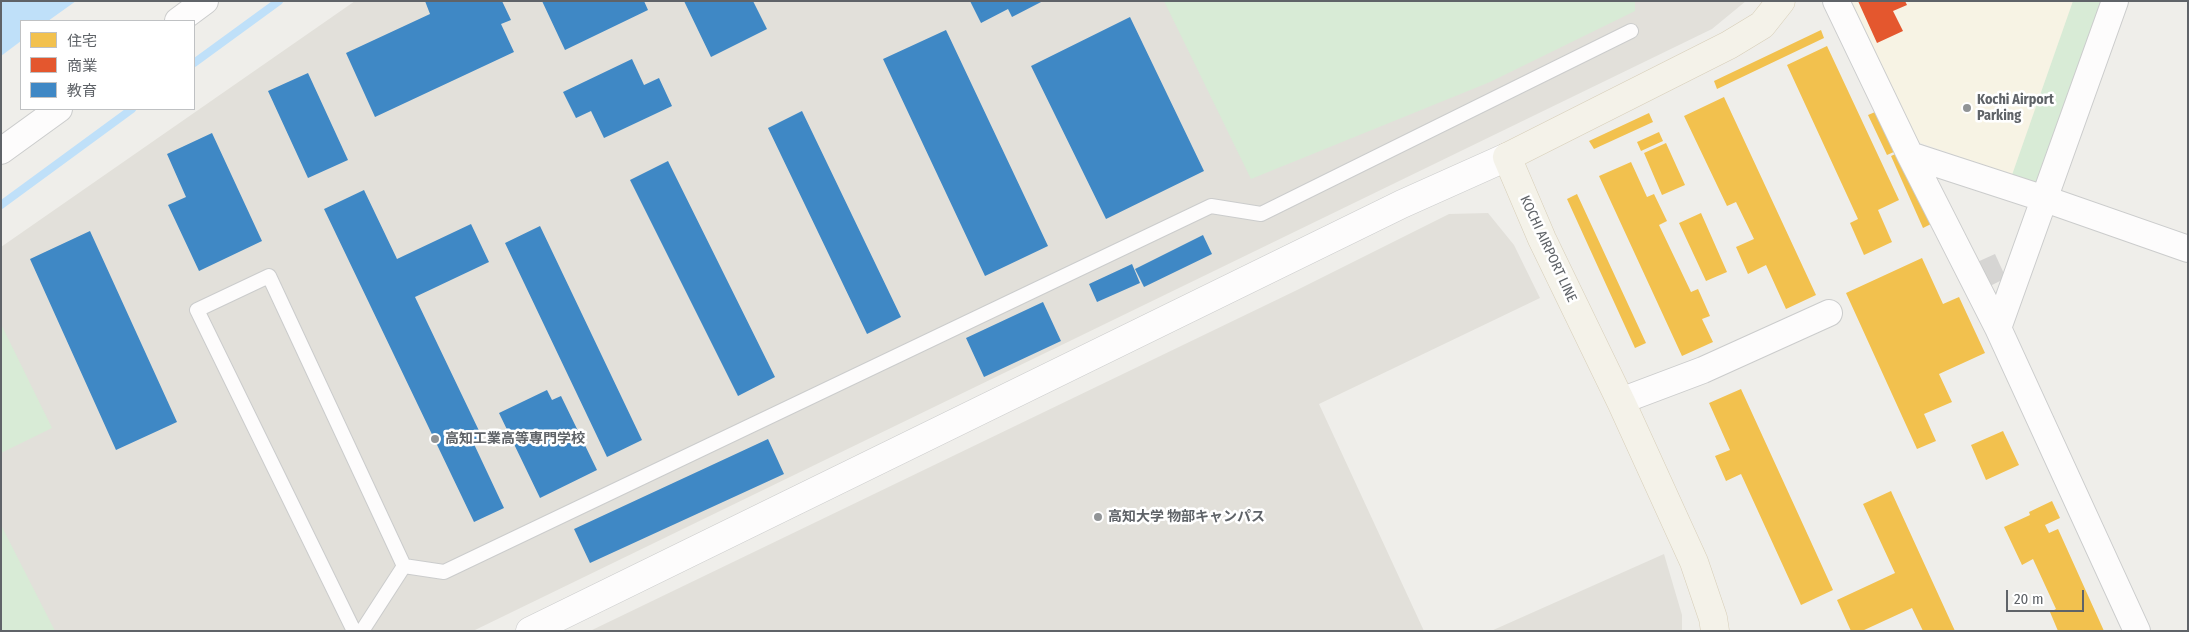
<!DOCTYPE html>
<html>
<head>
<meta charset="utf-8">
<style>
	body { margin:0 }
	#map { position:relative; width:2189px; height:632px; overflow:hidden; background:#efeeea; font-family:"Fira Sans Condensed","Noto Sans JP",sans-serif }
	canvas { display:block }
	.frame { position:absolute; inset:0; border:2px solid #5f6368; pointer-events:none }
	.legend { position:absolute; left:20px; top:20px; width:175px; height:90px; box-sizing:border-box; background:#fff; border:1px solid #bfc1c3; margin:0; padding:6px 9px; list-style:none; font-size:15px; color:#5f6368 }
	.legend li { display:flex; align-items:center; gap:10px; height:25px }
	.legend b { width:25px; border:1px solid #bfc1c3 }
	.scale { position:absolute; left:2006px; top:590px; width:78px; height:22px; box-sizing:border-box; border:2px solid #5f6368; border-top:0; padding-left:6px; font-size:15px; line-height:18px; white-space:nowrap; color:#5f6368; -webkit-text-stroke:4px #fff; paint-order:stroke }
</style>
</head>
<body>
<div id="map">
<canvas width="2189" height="632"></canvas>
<div class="frame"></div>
<ul class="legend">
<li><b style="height:14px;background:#f2c14e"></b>住宅</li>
<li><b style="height:14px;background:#e4572e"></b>商業</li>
<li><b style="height:14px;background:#3f88c5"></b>教育</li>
</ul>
<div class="scale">20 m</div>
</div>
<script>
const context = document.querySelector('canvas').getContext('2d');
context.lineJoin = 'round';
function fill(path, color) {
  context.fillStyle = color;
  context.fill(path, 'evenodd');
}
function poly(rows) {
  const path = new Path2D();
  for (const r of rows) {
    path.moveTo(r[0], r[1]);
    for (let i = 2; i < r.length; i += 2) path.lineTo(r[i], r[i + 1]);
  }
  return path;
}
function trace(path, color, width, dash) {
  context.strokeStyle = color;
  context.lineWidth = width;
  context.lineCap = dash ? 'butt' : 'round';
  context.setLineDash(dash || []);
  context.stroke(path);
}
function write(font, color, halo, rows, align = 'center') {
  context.font = font + ' "Fira Sans Condensed","Noto Sans JP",sans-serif';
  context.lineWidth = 5;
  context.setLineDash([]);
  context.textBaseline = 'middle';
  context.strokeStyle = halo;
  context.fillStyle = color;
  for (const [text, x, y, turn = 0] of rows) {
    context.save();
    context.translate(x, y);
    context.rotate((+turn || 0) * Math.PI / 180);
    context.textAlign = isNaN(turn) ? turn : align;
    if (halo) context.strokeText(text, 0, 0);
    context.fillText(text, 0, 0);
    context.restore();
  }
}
const commercial = poly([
	[1846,1,2104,1,2040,185,1915,141]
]);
const education = poly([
	[355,1,1746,1,1712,29,473,631,1,631,1,247],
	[1488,213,1514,245,1540,298,1319,404,1424,631,590,631,1295,291,1449,214],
	[1664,554,1682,615,1682,631,1491,631]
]);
const green = poly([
	[1164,1,1635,1,1635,11,1490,82,1251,179],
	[2073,1,2104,1,2040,185,2012,175],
	[1,324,52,428,1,453],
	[1,525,55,631,1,631]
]);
const water = poly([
	[1,1,76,1,48,21,21,21,21,41,1,56]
]);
const homes = poly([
	[1821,30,1824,38,1717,89,1714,81],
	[1827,46,1899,200,1878,210,1892,242,1864,255,1850,223,1858,219,1787,65],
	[1724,97,1816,295,1786,309,1766,265,1748,274,1736,247,1754,239,1736,202,1727,206,1684,116],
	[1887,107,1905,147,1887,155,1868,115],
	[1649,113,1653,122,1594,149,1589,141],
	[1659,132,1663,141,1641,151,1637,142],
	[1666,143,1685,185,1662,195,1644,153],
	[1902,151,1935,222,1923,228,1891,156],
	[1631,162,1647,197,1654,194,1667,221,1659,225,1691,292,1698,289,1710,316,1702,319,1713,342,1682,356,1599,176],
	[1577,194,1646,343,1635,348,1567,199],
	[1701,213,1727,272,1706,281,1679,223],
	[1922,258,1943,304,1959,297,1985,353,1939,374,1952,402,1924,414,1936,441,1917,449,1846,293],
	[1741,389,1833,590,1801,605,1741,474,1726,481,1715,456,1730,450,1709,403],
	[2003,431,2019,465,1986,480,1971,445],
	[1891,491,1955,631,1923,631,1912,608,1862,631,1851,631,1837,600,1895,573,1863,504],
	[2052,501,2060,518,2045,525,2049,533,2058,529,2104,631,2058,631,2050,612,2056,609,2033,559,2022,565,2004,527,2030,515,2029,512]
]);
const shops = poly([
	[1858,1,1905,1,1907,5,1893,11,1903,31,1877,43]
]);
const schools = poly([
	[425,1,502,1,511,20,501,24,514,52,375,117,346,53,430,14],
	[542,1,644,1,648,10,565,50],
	[684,1,753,1,767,29,711,57],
	[970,1,1043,1,1012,17,1008,9,981,23],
	[1130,17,1204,171,1106,219,1031,66],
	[946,30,1048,246,985,276,883,59],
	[632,59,644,85,659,78,672,106,604,138,591,111,576,118,563,92],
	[308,73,348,160,308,178,268,91],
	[802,111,901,317,867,334,768,128],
	[212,133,262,241,199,271,168,205,186,197,167,154],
	[668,161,775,377,738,396,630,180],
	[364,190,397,259,471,224,489,262,415,297,482,437,473,442,504,508,474,522,324,209],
	[540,226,642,440,607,457,505,243],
	[90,231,177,422,116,450,30,259],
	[1203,235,1212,254,1144,287,1135,269],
	[1132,264,1140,283,1097,302,1089,284],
	[1043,302,1061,341,984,377,966,338],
	[547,390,552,400,561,396,597,470,540,498,499,413],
	[768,439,784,474,590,563,574,529]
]);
const stream = poly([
	[194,63,279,1],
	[1,205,132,109]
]);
const building = poly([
	[1995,254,2006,278,1986,288,1975,263]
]);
const service = poly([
	[404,566,444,572,1211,206,1261,214,1631,31],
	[354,631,197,310,269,276,404,566,362,631]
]);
const minor = poly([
	[1836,1,1910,155,1998,328,2137,631],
	[178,21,205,1],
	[1,151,59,109],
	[1910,155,2045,199,2188,249],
	[1998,328,2115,1],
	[1622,404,1634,396,1703,370,1829,313]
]);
const tertiary = poly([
	[530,631,1402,204,1507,157]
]);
const primary = poly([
	[1715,631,1713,618,1694,562,1622,404,1542,239,1507,157,1729,45,1762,25,1781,1]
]);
const markers = [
	[1967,108,5,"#919496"],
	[435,439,5,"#919496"],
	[1098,517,5,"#919496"]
];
const poiNames = [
	["Kochi Airport",1977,100],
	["Parking",1977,116],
	["高知工業高等専門学校",445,439],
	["高知大学 物部キャンパス",1108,517]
];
const streetNames = [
	["KOCHI AIRPORT LINE",1548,249,65]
];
fill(commercial, '#f7f3e4');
fill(education, '#e2e0da');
fill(green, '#d8ebd6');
fill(water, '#bfe0f9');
fill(homes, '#f2c14e');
fill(shops, '#e4572e');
fill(schools, '#3f88c5');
trace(stream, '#bfe0f9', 8);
fill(building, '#d6d5d3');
trace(service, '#cbcccc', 16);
trace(minor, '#cbcccc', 28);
trace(tertiary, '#cbcccc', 29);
trace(primary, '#d7ceb8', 29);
trace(service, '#fdfcfc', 14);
trace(minor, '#fdfcfc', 26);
trace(tertiary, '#fdfcfc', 28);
trace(primary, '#f4f2e9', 28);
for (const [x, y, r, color] of markers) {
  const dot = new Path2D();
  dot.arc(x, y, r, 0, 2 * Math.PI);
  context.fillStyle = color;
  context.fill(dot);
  trace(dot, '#fff', 2);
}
write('bold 14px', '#5f6368', '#fff', poiNames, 'left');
write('14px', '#5f6368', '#fff', streetNames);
</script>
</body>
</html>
